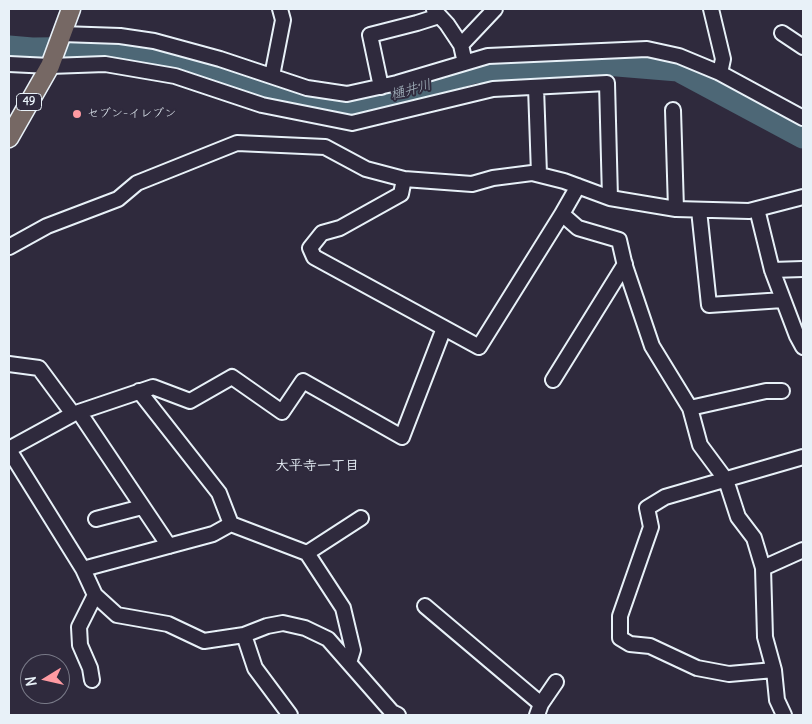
<!DOCTYPE html>
<meta charset="utf-8">
<style>
body{margin:0}
#map{position:relative;width:812px;height:724px;overflow:hidden;background:#2f2a3d;font-family:Delius,sans-serif}
canvas{display:block}
.frame{position:absolute;inset:0;border:10px solid #e8f1f8;pointer-events:none}
.north{position:absolute;left:20px;top:654px;width:50px;height:50px;box-sizing:border-box;background:#2f2a3d;border:1px solid #797a88;border-radius:50%;rotate:261deg;font-size:14px;font-weight:700;line-height:20px;text-align:center;color:#e8f1f8}
.north::after{content:'';display:block;margin:auto;width:18px;height:22px;background:#ff9aa2;clip-path:polygon(50% 0,100% 100%,50% 72%,0 100%)}
</style>
<div id="map">
<canvas width="812" height="724"></canvas>
<div class="frame"></div>
<div class="north">N</div>
</div>
<script>
const ctx = document.querySelector('canvas').getContext('2d');
ctx.lineJoin = 'round';
function toPath(rows) {
  const path = new Path2D();
  for (const r of rows) {
    path.moveTo(r[0], r[1]);
    for (let i = 2; i < r.length; i += 2) path.lineTo(r[i], r[i + 1]);
  }
  return path;
}
function stroke(path, color, width, dash) {
  ctx.strokeStyle = color;
  ctx.lineWidth = width;
  ctx.lineCap = dash ? 'butt' : 'round';
  ctx.setLineDash(dash || []);
  ctx.stroke(path);
}
function write(font, color, halo, rows, align = 'center') {
  ctx.font = font + ' Delius,"Klee One",sans-serif';
  ctx.lineWidth = 4;
  ctx.setLineDash([]);
  ctx.textBaseline = 'middle';
  ctx.strokeStyle = halo;
  ctx.fillStyle = color;
  for (const [text, x, y, turn = 0] of rows) {
    ctx.save();
    ctx.translate(x, y);
    ctx.rotate((+turn || 0) * Math.PI / 180);
    ctx.textAlign = isNaN(turn) ? turn : align;
    if (halo) ctx.strokeText(text, 0, 0);
    ctx.fillText(text, 0, 0);
    ctx.restore();
  }
}
stroke(toPath([
 [9,48,32,50,115,49,285,97,350,107,474,71,605,63,678,69,803,136]
]), '#4d6776', 25);
const minor = toPath([
 [711,9,723,59,720,73],
 [434,10,447,24,461,45],
 [782,33,803,47],
 [62,34,120,36,154,41,220,59,307,88,347,94,397,83,488,56,647,49,679,56,720,73,803,118],
 [465,63,461,45,495,9],
 [9,64,50,66,105,64,175,76,262,105,352,123,493,89,607,83,610,198],
 [272,76,283,20,280,9],
 [381,87,370,35,417,23,439,16],
 [536,87,539,174],
 [673,110,676,209],
 [404,179,401,194,340,228,322,233,310,248,314,257,479,347,562,214],
 [578,186,562,214,578,228,619,240,625,266,652,346,690,408,700,445,726,480,738,517,754,538,763,568,765,637,774,670,777,700,784,715],
 [757,209,772,270,797,336,803,347],
 [699,210,709,305,783,300],
 [9,247,47,226,118,199,137,183,237,143,325,147,366,169,404,179,472,184,493,178,532,173,564,181,610,198,676,209,749,211,803,197],
 [772,270,803,269],
 [9,364,39,368,73,414],
 [553,380,625,264],
 [139,391,219,493,231,524],
 [690,408,766,391,782,391],
 [79,412,169,546],
 [9,449,73,414,153,387,190,401,232,377,282,412,303,381,402,437,444,328],
 [9,450,83,569,95,595,117,615,168,624,204,641,244,635,267,626,283,623,305,628,328,639,392,712,398,715],
 [96,519,142,507],
 [307,553,361,518],
 [763,568,803,550],
 [83,569,213,534,231,524,307,553,343,608,353,650,349,663],
 [425,606,541,704,537,715],
 [244,635,255,668,290,715],
 [774,670,729,674,697,668,650,646,630,644,620,638,620,616,651,527,647,508,665,497,803,457],
 [92,680,90,668,80,645,79,627,95,595],
 [541,704,556,682]
]);
const major = toPath([
 [9,138,50,66,71,9]
]);
stroke(minor, '#e8f1f8', 18);
stroke(major, '#e8f1f8', 21);
stroke(minor, '#2f2a3d', 14);
stroke(major, '#766864', 18);
for (const [x, y, r, color] of [
 [77,114,5,"#ff9aa2"]
]) {
  const dot = new Path2D();
  dot.arc(x, y, r, 0, 2 * Math.PI);
  ctx.fillStyle = color;
  ctx.fill(dot);
  stroke(dot, '#2f2a3d', 2);
}
for (const [x, y, w] of [
 [29,102,25]
]) {
  const box = new Path2D();
  box.roundRect(x - w / 2, y - 8.5, w, 17, 4);
  ctx.fillStyle = '#2f2a3d';
  ctx.fill(box);
  stroke(box, '#e8f1f8', 1);
}
write('bold 11px', '#e8f1f8', null, [
 ["49",29,102]
]);
write('12px', '#e8f1f8', '#2f2a3d', [
 ["セブン-イレブン",87,114]
], 'left');
write('italic 14px', '#aabac4', '#2f2a3d', [
 ["樋井川",411,90,-16]
]);
write('bold 14px', '#e8f1f8', '#2f2a3d', [
 ["大平寺一丁目",317,466]
]);
</script>
